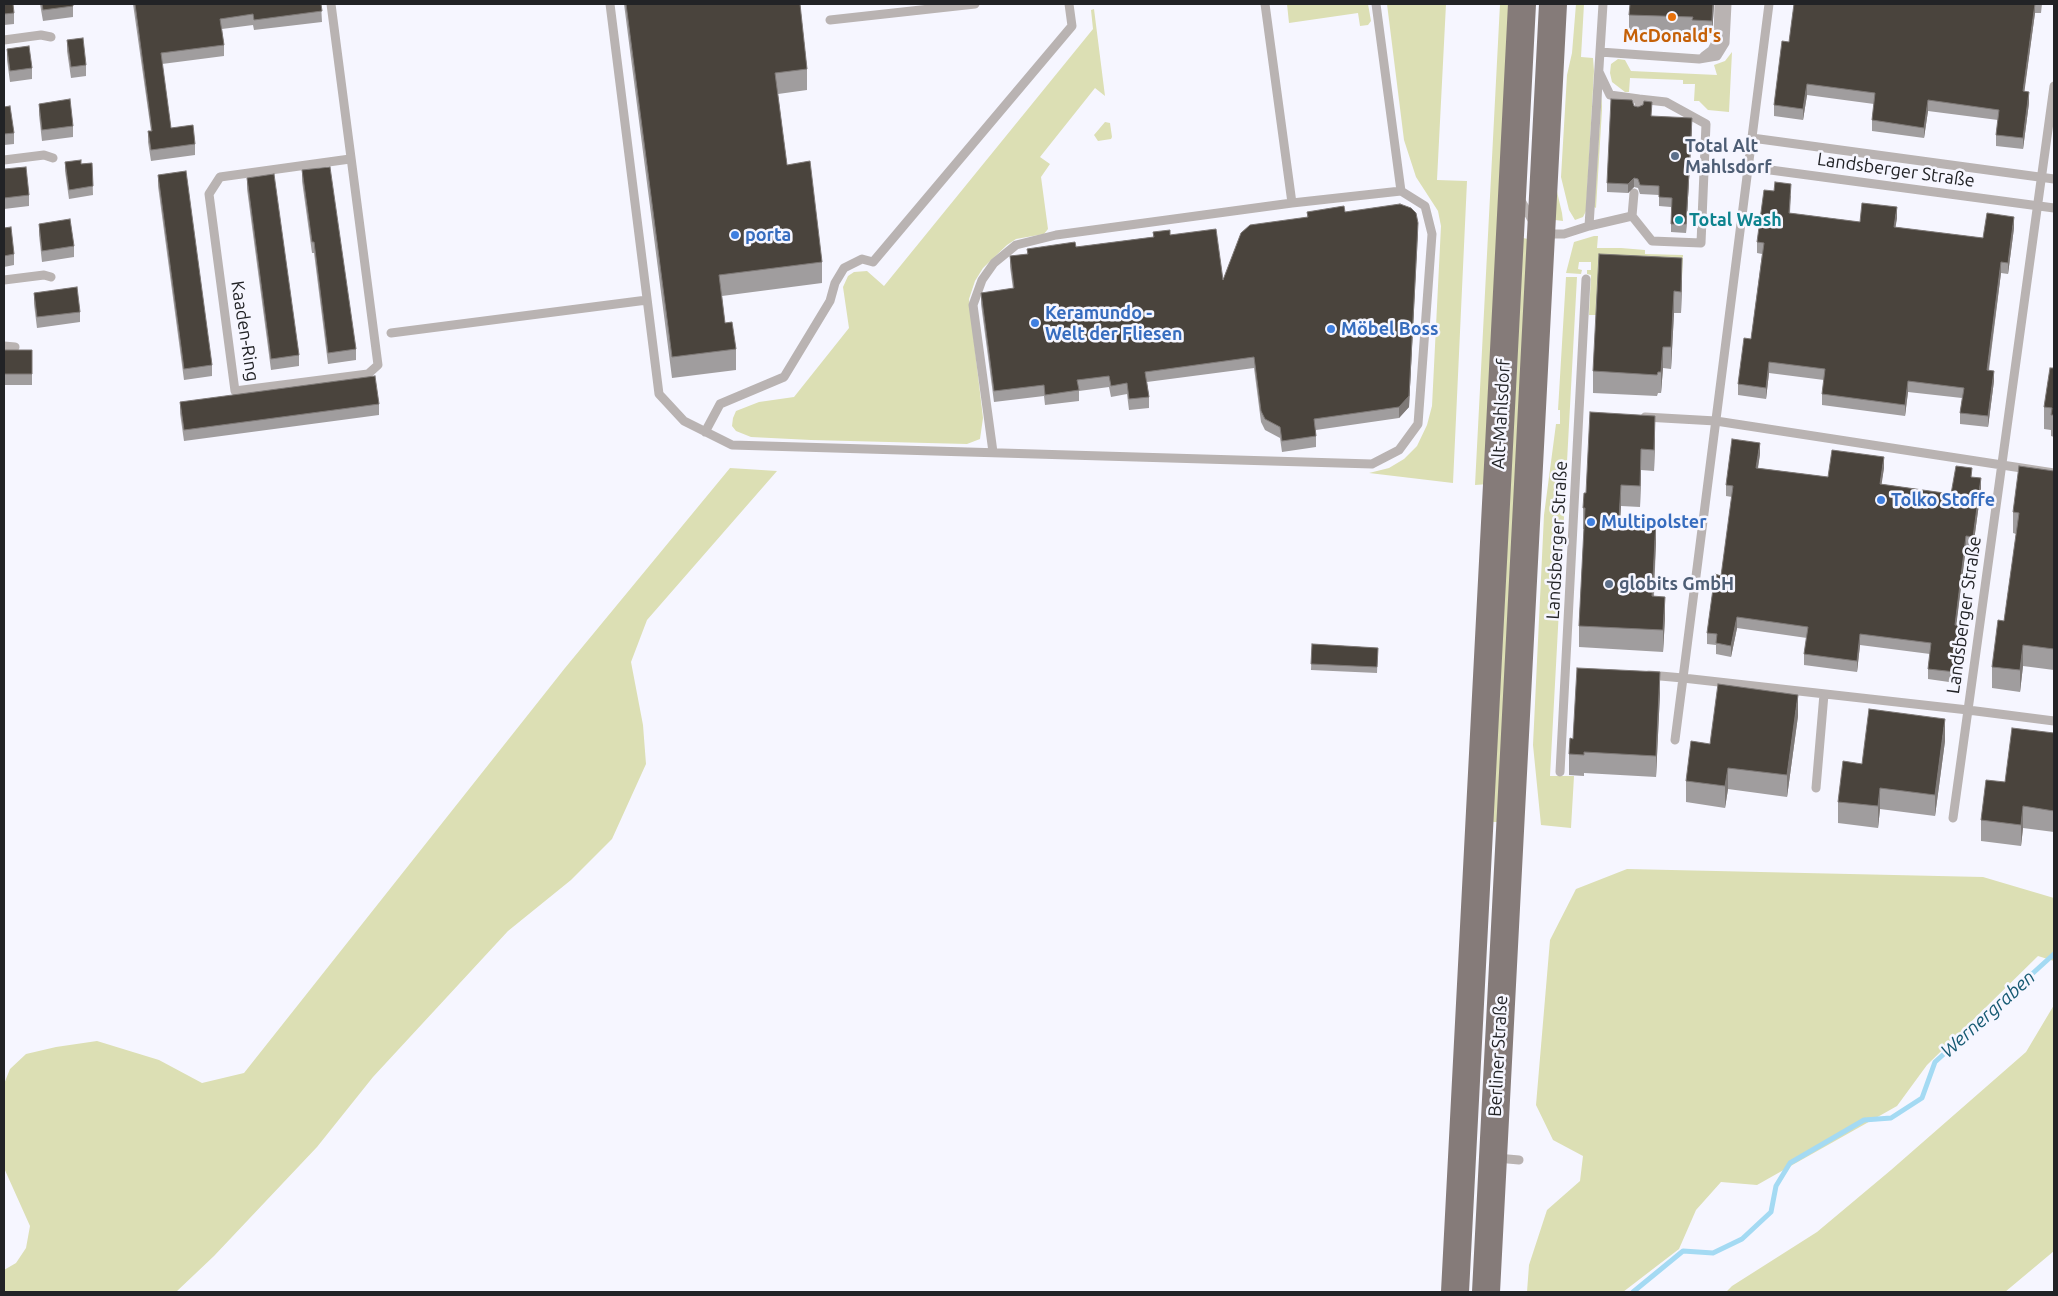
<!DOCTYPE html>
<meta charset="utf-8">
<style>
body{margin:0}
#map{position:relative;width:2058px;height:1296px;overflow:hidden;background:#f6f6ff;font-family:Ubuntu,sans-serif}
canvas{display:block}
.frame{position:absolute;inset:0;border:5px solid #222326;pointer-events:none}
</style>
<div id="map">
<canvas width="2058" height="1296"></canvas>
<div class="frame"></div>
</div>
<script>
const ctx = document.querySelector('canvas').getContext('2d');
ctx.lineJoin = 'round';
function paint(path, color) {
  ctx.fillStyle = color;
  ctx.fill(path, 'evenodd');
}
function toPath(rows) {
  const path = new Path2D();
  for (const r of rows) {
    path.moveTo(r[0], r[1]);
    for (let i = 2; i < r.length; i += 2) path.lineTo(r[i], r[i + 1]);
  }
  return path;
}
function stroke(path, color, width, dash) {
  ctx.strokeStyle = color;
  ctx.lineWidth = width;
  ctx.lineCap = dash ? 'butt' : 'round';
  ctx.setLineDash(dash || []);
  ctx.stroke(path);
}
function write(font, color, halo, rows, align = 'center') {
  ctx.font = font + ' Ubuntu,sans-serif';
  ctx.lineWidth = 5;
  ctx.setLineDash([]);
  ctx.textBaseline = 'middle';
  ctx.strokeStyle = halo;
  ctx.fillStyle = color;
  for (const [text, x, y, turn = 0] of rows) {
    ctx.save();
    ctx.translate(x, y);
    ctx.rotate((+turn || 0) * Math.PI / 180);
    ctx.textAlign = isNaN(turn) ? turn : align;
    if (halo) ctx.strokeText(text, 0, 0);
    ctx.fillText(text, 0, 0);
    ctx.restore();
  }
}
paint(toPath([
 [1287,4,1368,4,1371,21,1368,25,1360,26,1358,13,1289,23],
 [1387,4,1446,4,1437,180,1467,181,1453,483,1369,473,1389,468,1404,459,1417,446,1427,425,1432,406,1441,226,1438,211,1416,177,1404,140],
 [1500,4,1512,4,1489,484,1475,485],
 [1576,4,1584,4,1581,57,1593,58,1594,71,1586,211,1583,217,1575,220,1569,210,1561,177,1567,75,1572,53],
 [1094,9,1105,96,1095,88,1040,157,1050,164,1041,177,1048,229,1044,234,1016,239,1007,245,983,268,975,281,969,299,983,418,980,439,967,444,811,440,751,437,736,431,732,426,733,418,736,411,759,402,794,397,849,328,843,287,848,276,854,272,867,271,884,286,1093,29,1091,10],
 [1732,52,1729,112,1708,110,1699,101,1694,101,1695,84,1683,84,1683,80,1630,78,1629,92,1625,92,1612,82,1610,73,1611,64,1618,59,1625,60,1631,71,1717,75,1714,65,1725,61],
 [1602,92,1602,110,1596,208,1594,207],
 [1105,122,1110,123,1112,137,1111,139,1098,141,1094,135],
 [1555,183,1562,213,1563,221,1555,220],
 [1594,236,1598,236,1597,248,1621,248,1645,250,1645,254,1683,255,1682,279,1599,275,1597,315,1589,315,1591,275,1587,274,1587,270,1591,270,1591,262,1579,262,1578,269,1582,270,1581,274,1566,273,1574,242],
 [1523,238,1528,239,1502,822,1489,822],
 [1566,277,1577,277,1550,776,1574,776,1571,828,1541,825,1533,745,1544,515,1556,424,1560,424,1560,410,1558,410],
 [730,468,777,471,647,620,631,662,643,725,646,764,612,839,571,880,508,931,373,1077,317,1147,214,1256,176,1292,4,1292,4,1270,16,1263,26,1248,30,1226,4,1168,4,1084,10,1069,26,1054,56,1047,97,1041,159,1060,202,1083,244,1073,565,668],
 [1627,869,1983,877,2054,898,2054,961,2038,956,1927,1065,1897,1106,1757,1185,1721,1182,1696,1210,1679,1249,1623,1292,1527,1292,1529,1265,1547,1210,1580,1181,1583,1156,1553,1140,1536,1105,1550,940,1576,889],
 [2054,1005,2054,1251,2005,1292,1726,1292,1732,1286,1817,1232,1891,1170,2026,1052]
]), '#dcdfb4');
stroke(toPath([
 [1633,1292,1683,1251,1713,1253,1742,1239,1771,1212,1776,1186,1790,1163,1864,1120,1891,1118,1922,1098,1935,1062,2054,954]
]), '#a4daf3', 5);
stroke(toPath([
 [331,4,378,365,368,374,235,391,209,194,220,177,350,159],
 [610,4,659,394,684,421,732,445,1372,464,1399,450,1418,424,1432,234,1425,206,1401,191,1376,4],
 [1265,4,1292,203],
 [1769,4,1683,678,1968,710,2054,86],
 [830,20,975,4],
 [4,40,41,35,51,37],
 [1600,52,1699,59,1717,56,1725,43,1727,4],
 [1704,56,1712,50,1718,38,1719,4],
 [1599,72,1610,95,1639,99,1639,104],
 [1752,138,2054,179],
 [4,160,44,155,53,158],
 [1748,167,2054,208],
 [1520,199,1535,225],
 [1632,216,1652,241,1701,243,1706,124,1666,102,1639,99],
 [1589,226,1632,216,1634,193],
 [1543,234,1564,234,1589,226,1603,4],
 [4,280,44,275,51,277],
 [391,333,647,300],
 [4,346,15,347],
 [1645,417,1716,421,2054,473],
 [705,432,720,404,784,377,830,301,835,283,844,268,862,259,873,262,1072,26,1069,4],
 [993,452,973,305,982,280,994,263,1016,245,1056,235,1292,203,1401,191],
 [1649,675,1683,678,1675,740],
 [1560,772,1586,279],
 [1816,788,1824,694],
 [1953,818,1968,710,2054,721],
 [1497,1158,1519,1160]
]), '#b9b3b2', 9);
stroke(toPath([
 [1455,1292,1522,4],
 [1486,1292,1553,4]
]), '#857b79', 28);
paint(toPath([
 [4,4,14,13,14,24,4,25],
 [40,4,73,4,73,17,43,21],
 [133,4,321,4,322,22,254,30,253,25,222,29,224,45,224,56,162,64,171,128,195,144,195,155,151,161,148,142,148,131,151,131],
 [624,4,800,4,807,69,807,90,778,94,787,165,822,262,822,283,722,296,725,323,736,349,736,370,672,378],
 [1714,4,1712,36,1692,35,1692,32,1629,30,1629,15],
 [1794,4,2042,4,2041,13,2035,13,2024,91,2029,103,2023,149,1996,146,1996,135,1998,120,1928,111,1924,138,1872,131,1872,120,1874,104,1807,95,1803,120,1774,116,1774,105,1789,42],
 [67,40,86,65,86,76,71,78,67,51],
 [7,49,32,68,32,79,10,82,7,60],
 [39,104,73,126,73,137,42,141,39,115],
 [1634,106,1652,116,1692,127,1686,233,1671,232,1671,207,1659,206,1659,195,1640,194,1638,188,1634,187,1628,193,1607,192,1607,183],
 [4,107,14,133,14,144,4,145],
 [65,162,81,164,92,163,93,195,69,199,65,171],
 [4,169,29,195,29,206,4,209],
 [302,170,356,349,356,360,328,364,314,253,312,253,302,181],
 [158,175,212,365,212,376,184,380,158,186],
 [247,178,299,355,299,366,271,370,247,189],
 [1791,195,1790,213,1860,222,1897,218,1895,227,1983,238,2014,228,2008,274,2001,273,1989,370,1994,381,1988,427,1960,424,1960,413,1962,398,1908,392,1905,416,1822,405,1822,394,1824,380,1769,373,1766,399,1738,395,1738,384,1751,339,1762,254,1757,253,1757,242],
 [1307,212,1345,212,1418,234,1409,407,1399,418,1316,430,1316,447,1282,452,1280,438,1265,430,1261,422,1254,368,1147,382,1149,397,1149,408,1129,410,1127,394,1111,397,1109,387,1079,391,1079,401,1045,405,1044,396,994,402,981,304,981,293,1013,289,1010,267,1010,256,1027,254,1027,249,1076,247,1153,237,1153,232,1170,235,1223,280,1307,217],
 [39,224,74,246,74,257,42,262,39,235],
 [4,228,14,254,14,265,4,267],
 [1682,279,1681,313,1674,313,1671,369,1663,368,1661,393,1658,393,1657,396,1593,393,1593,371],
 [34,293,80,312,80,322,37,328,34,304],
 [4,350,32,350,32,385,4,385],
 [2054,368,2054,437,2051,436,2051,430,2044,429,2044,407],
 [180,402,379,404,379,415,184,441,180,413],
 [1655,437,1654,471,1641,470,1640,507,1621,506,1620,519,1656,543,1654,596,1665,618,1663,652,1579,647,1579,626,1584,529,1583,529,1583,508,1586,493],
 [1760,454,1758,468,1828,477,1884,468,1881,484,1951,494,1972,477,1981,489,1973,548,1966,547,1956,625,1962,637,1956,683,1928,679,1928,669,1930,654,1860,645,1857,672,1804,665,1804,654,1807,638,1737,628,1731,657,1716,654,1716,645,1707,644,1707,633,1721,576,1732,497,1726,496,1726,485],
 [2054,471,2054,670,2023,666,2020,692,1992,688,1992,667,2004,621,2016,534,2013,533,2013,512],
 [1312,644,1378,648,1377,673,1311,670],
 [1660,693,1656,777,1584,773,1584,776,1569,775,1569,754,1573,739],
 [1798,716,1787,797,1728,789,1725,808,1686,802,1686,781,1710,744],
 [2054,733,2054,832,2023,828,2021,846,1981,841,1981,820,2005,782],
 [1945,741,1935,816,1880,809,1878,828,1838,823,1838,802,1862,764]
]), '#a09d9e');
paint(toPath([
 [1713,4,1714,4,1712,36,1712,21],
 [2035,4,2035,13,2023,102,2023,91],
 [1807,84,1807,95,1803,120,1803,109],
 [2029,92,2029,103,2023,149,2023,138],
 [1928,100,1928,111,1924,138,1924,128],
 [1692,118,1692,127,1686,233,1686,224],
 [1634,178,1634,187,1628,193,1628,184],
 [1897,207,1897,218,1894,237,1894,227],
 [2014,217,2014,228,2008,274,2008,263],
 [1418,223,1409,407,1399,418,1399,407],
 [1682,258,1682,279,1681,313,1681,292],
 [2001,262,2001,273,1987,381,1987,370],
 [1674,291,1674,313,1671,369,1671,347],
 [1663,347,1663,368,1661,393,1661,372],
 [1769,362,1769,373,1766,399,1766,388],
 [1994,371,1994,381,1988,427,1988,416],
 [1908,381,1908,392,1905,416,1905,405],
 [1655,416,1655,437,1654,471,1654,450],
 [1760,443,1760,454,1756,479,1756,468],
 [1641,449,1641,470,1640,507,1640,486],
 [1884,457,1884,468,1880,495,1880,484],
 [1981,478,1981,489,1973,548,1973,537],
 [1621,485,1621,506,1619,541,1619,519],
 [1656,521,1656,543,1652,617,1652,596],
 [1966,536,1966,547,1955,636,1955,625],
 [1665,597,1665,618,1663,652,1663,630],
 [1737,617,1737,628,1731,657,1731,646],
 [1962,626,1962,637,1956,683,1956,672],
 [1860,634,1860,645,1857,672,1857,661],
 [2023,645,2023,666,2020,692,2020,670],
 [1660,672,1660,693,1656,777,1656,756],
 [1798,695,1798,716,1787,797,1787,775],
 [1945,719,1945,741,1935,816,1935,795],
 [1728,768,1728,789,1725,808,1725,786],
 [1880,788,1880,809,1878,828,1878,806],
 [2023,806,2023,828,2021,846,2021,825]
]), '#7e7977');
const building = toPath([
 [4,4,13,4,14,13,4,14,4,4],
 [42,4,73,4,73,6,43,10,42,4],
 [135,4,321,4,322,11,254,20,253,14,220,19,224,45,161,53,171,128,193,125,195,144,151,150,148,131,152,131,135,4],
 [626,4,800,4,807,69,775,73,787,165,810,161,822,262,719,275,725,323,732,322,736,349,672,357,626,4],
 [1630,4,1713,4,1712,21,1692,20,1693,17,1629,15,1630,4],
 [1794,4,2035,4,2023,91,2029,92,2023,138,1996,135,1999,110,1928,100,1924,128,1872,120,1875,93,1807,84,1803,109,1774,105,1782,41,1789,42,1794,4],
 [83,38,86,65,71,67,67,40,83,38],
 [29,46,32,68,10,71,7,49,29,46],
 [70,99,73,126,42,130,39,104,70,99],
 [1611,99,1632,100,1634,106,1638,107,1643,105,1644,101,1652,102,1651,116,1692,118,1686,224,1671,224,1672,198,1659,197,1659,186,1640,185,1638,179,1634,178,1628,184,1607,183,1611,99],
 [10,106,14,133,4,134,4,107,10,106],
 [81,160,81,164,92,163,93,186,69,190,65,162,81,160],
 [26,167,29,195,4,198,4,169,26,167],
 [330,167,356,349,328,353,314,242,312,242,302,170,330,167],
 [186,171,212,365,184,369,158,175,186,171],
 [274,174,299,355,271,359,247,178,274,174],
 [1775,182,1791,184,1789,213,1860,222,1862,203,1897,207,1894,227,1983,238,1987,213,2014,217,2008,263,2001,262,1987,370,1994,371,1988,416,1960,413,1964,388,1908,381,1905,405,1822,394,1825,369,1769,362,1766,388,1738,384,1744,338,1751,339,1764,243,1757,242,1764,190,1774,191,1775,182],
 [1400,204,1411,208,1416,213,1418,223,1409,396,1399,407,1314,419,1316,436,1282,441,1280,427,1265,419,1261,411,1254,357,1145,372,1149,397,1129,399,1127,383,1111,386,1109,376,1077,380,1079,390,1045,395,1044,385,994,391,981,293,1014,288,1010,256,1028,254,1027,249,1075,242,1076,247,1154,237,1153,232,1170,230,1170,235,1216,229,1223,280,1241,233,1250,225,1308,217,1307,212,1344,206,1345,212,1400,204],
 [70,219,74,246,42,251,39,224,70,219],
 [11,227,14,254,4,256,4,228,11,227],
 [1599,254,1682,258,1681,292,1674,291,1671,347,1663,347,1661,372,1658,372,1657,375,1593,371,1599,254],
 [77,287,80,312,37,317,34,293,77,287],
 [4,350,32,350,32,374,4,374,4,350],
 [2050,368,2054,368,2054,415,2051,415,2052,408,2044,407,2050,368],
 [375,376,379,404,184,430,180,402,375,376],
 [1590,412,1655,416,1654,450,1641,449,1640,486,1621,485,1619,519,1656,521,1652,596,1665,597,1663,630,1579,626,1585,508,1583,508,1584,493,1586,493,1590,412],
 [1732,439,1760,443,1756,468,1828,477,1832,450,1884,457,1880,484,1951,494,1956,466,1972,468,1971,477,1981,478,1973,537,1966,536,1955,625,1962,626,1956,672,1928,669,1931,643,1860,634,1857,661,1804,654,1808,627,1737,617,1731,646,1716,643,1717,634,1707,633,1715,574,1721,576,1733,486,1726,485,1732,439],
 [2019,466,2054,471,2054,649,2023,645,2020,670,1992,667,1998,620,2004,621,2019,513,2013,512,2019,466],
 [1312,644,1378,648,1377,667,1311,664,1312,644],
 [1577,668,1660,672,1656,756,1584,752,1584,755,1569,754,1570,738,1573,739,1577,668],
 [1718,684,1798,695,1787,775,1728,768,1725,786,1686,781,1691,741,1710,744,1718,684],
 [1869,709,1945,719,1935,795,1880,788,1878,806,1838,802,1843,761,1862,764,1869,709],
 [2012,728,2054,733,2054,811,2023,806,2021,825,1981,820,1986,780,2005,782,2012,728]
]);
paint(building, '#4a443d');
stroke(building, '#7e7977', 1);
for (const [x, y, r, color] of [
 [1672,17,5,"#e8710a"],
 [1675,156,5,"#5c6f8a"],
 [1679,220,5,"#0f9aa8"],
 [735,235,5,"#3f7fe0"],
 [1035,323,5,"#3f7fe0"],
 [1331,329,5,"#3f7fe0"],
 [1881,500,5,"#3f7fe0"],
 [1591,522,5,"#3f7fe0"],
 [1609,584,5,"#5c6f8a"]
]) {
  const dot = new Path2D();
  dot.arc(x, y, r, 0, 2 * Math.PI);
  ctx.fillStyle = color;
  ctx.fill(dot);
  stroke(dot, '#f6f6ff', 2);
}
write('bold 18px', '#c56008', '#f6f6ff', [
 ["McDonald's",1672,36]
]);
write('bold 18px', '#4e5e75', '#f6f6ff', [
 ["Total Alt",1685,146],
 ["Mahlsdorf",1685,167],
 ["globits GmbH",1619,584]
], 'left');
write('18px', '#222326', '#f6f6ff', [
 ["Landsberger Straße",1896,170,8],
 ["Kaaden-Ring",245,331,81],
 ["Alt-Mahlsdorf",1501,414,-87],
 ["Landsberger Straße",1557,540,-87],
 ["Landsberger Straße",1964,615,-82],
 ["Berliner Straße",1498,1056,-87]
]);
write('bold 18px', '#0d838f', '#f6f6ff', [
 ["Total Wash",1689,220]
], 'left');
write('bold 18px', '#366cbe', '#f6f6ff', [
 ["porta",745,235],
 ["Keramundo -",1045,313],
 ["Welt der Fliesen",1045,334],
 ["Möbel Boss",1341,329],
 ["Tolko Stoffe",1891,500],
 ["Multipolster",1601,522]
], 'left');
write('italic 19px', '#165a73', '#f6f6ff', [
 ["Wernergraben",1988,1014,-42]
]);
</script>
